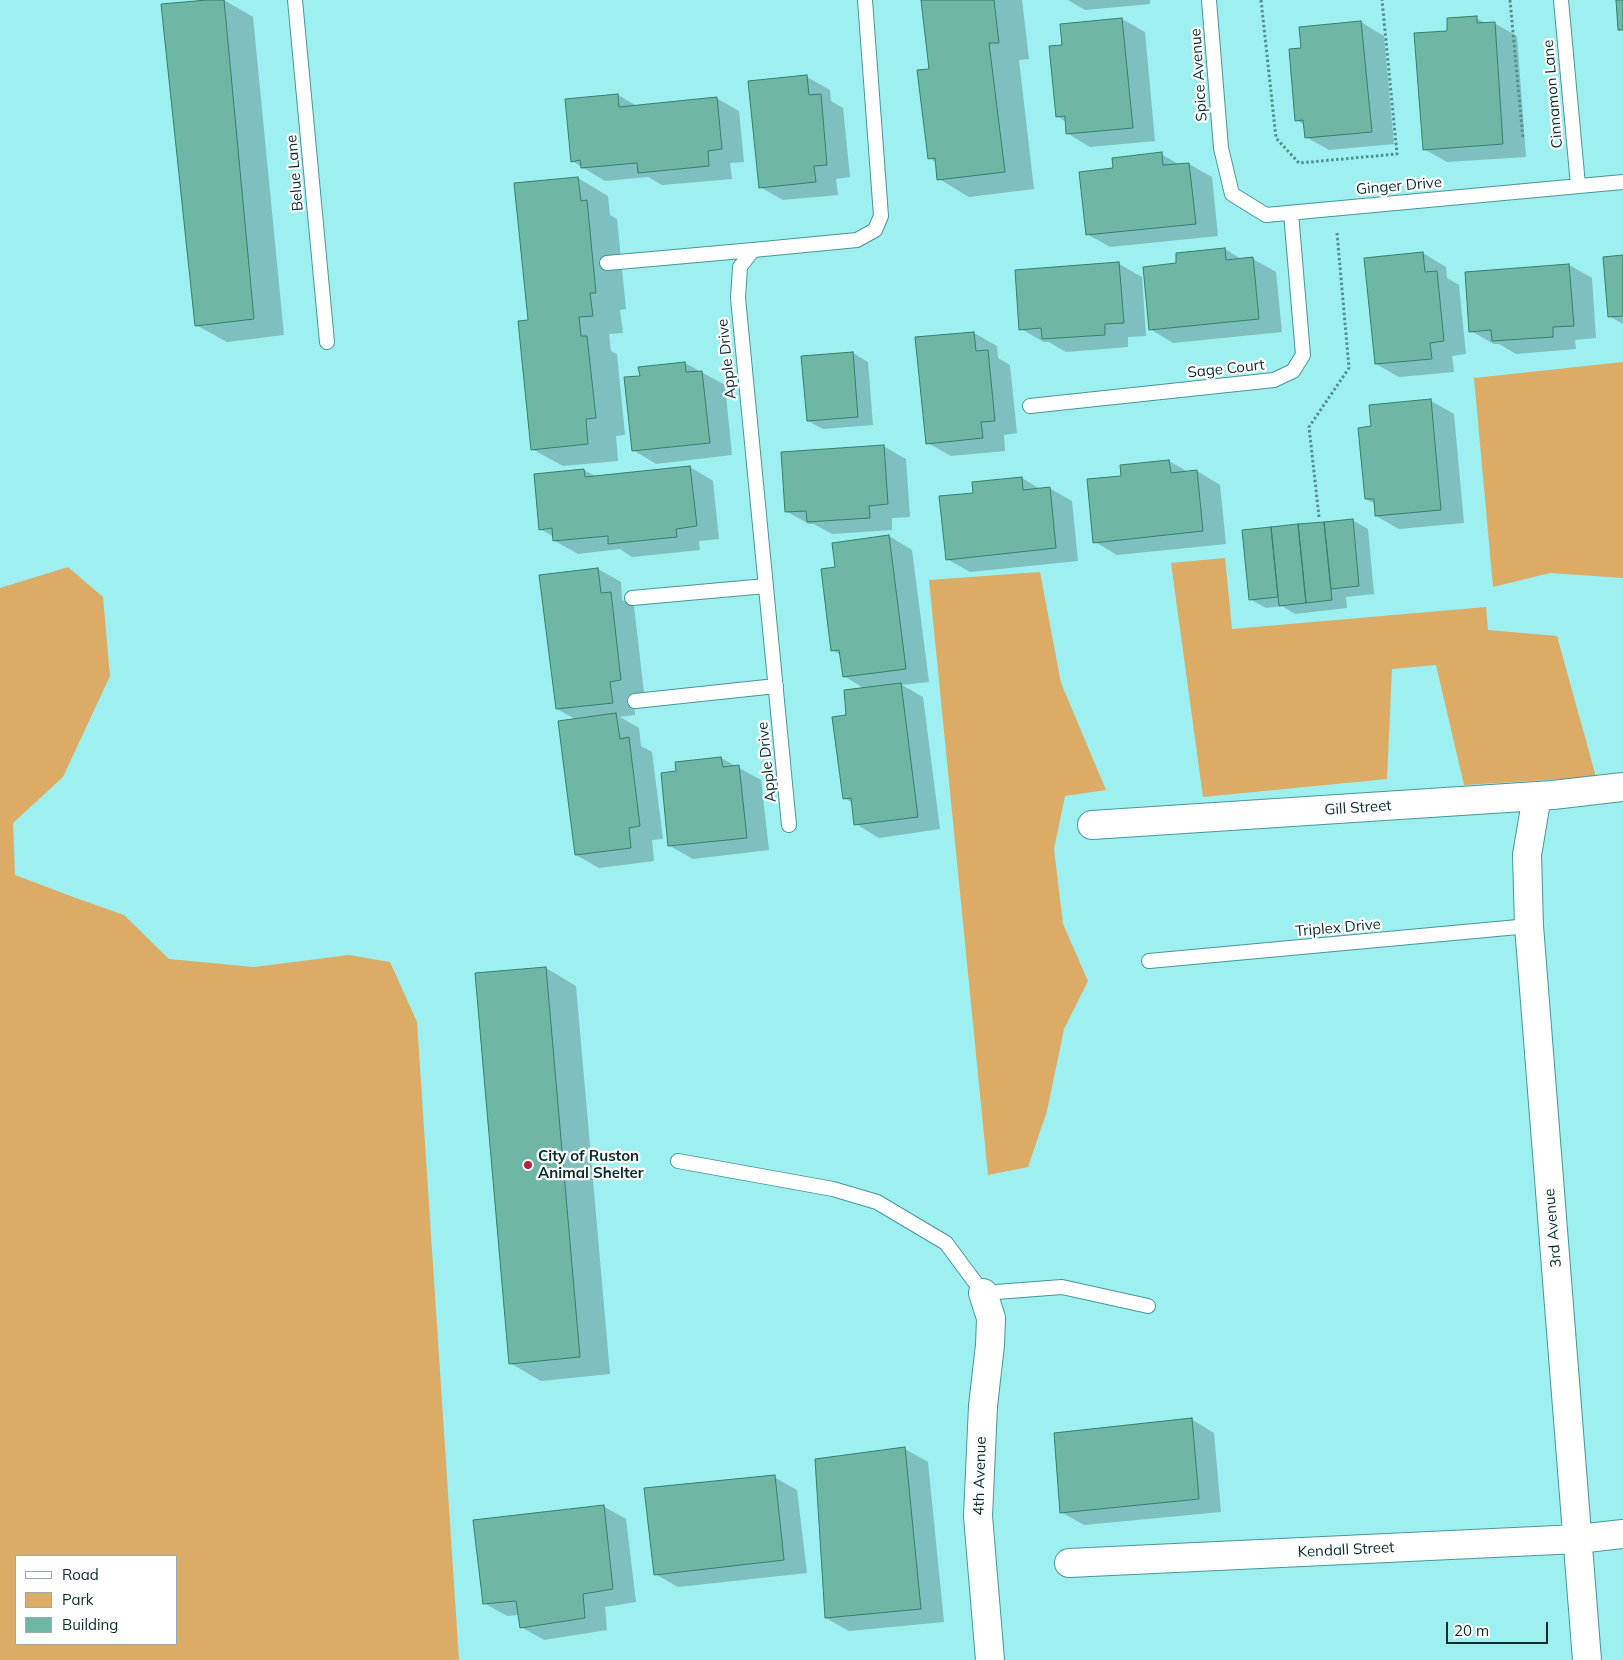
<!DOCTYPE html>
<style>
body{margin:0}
#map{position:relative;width:1623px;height:1660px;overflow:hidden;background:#9eefef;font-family:Mulish,sans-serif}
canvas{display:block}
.legend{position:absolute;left:15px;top:1555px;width:162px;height:90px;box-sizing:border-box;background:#fff;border:1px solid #9cabab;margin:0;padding:6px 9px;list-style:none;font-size:15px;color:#082c2c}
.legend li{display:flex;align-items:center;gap:10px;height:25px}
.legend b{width:25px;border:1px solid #9cabab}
.scale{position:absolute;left:1446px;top:1622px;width:102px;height:22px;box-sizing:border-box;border:2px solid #082c2c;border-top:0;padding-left:6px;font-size:15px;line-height:18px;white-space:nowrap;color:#082c2c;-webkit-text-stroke:4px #fff;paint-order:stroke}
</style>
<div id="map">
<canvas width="1623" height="1660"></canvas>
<ul class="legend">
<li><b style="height:6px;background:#fff"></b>Road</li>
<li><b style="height:14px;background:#dcac66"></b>Park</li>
<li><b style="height:14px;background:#6eb7a5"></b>Building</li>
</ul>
<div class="scale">20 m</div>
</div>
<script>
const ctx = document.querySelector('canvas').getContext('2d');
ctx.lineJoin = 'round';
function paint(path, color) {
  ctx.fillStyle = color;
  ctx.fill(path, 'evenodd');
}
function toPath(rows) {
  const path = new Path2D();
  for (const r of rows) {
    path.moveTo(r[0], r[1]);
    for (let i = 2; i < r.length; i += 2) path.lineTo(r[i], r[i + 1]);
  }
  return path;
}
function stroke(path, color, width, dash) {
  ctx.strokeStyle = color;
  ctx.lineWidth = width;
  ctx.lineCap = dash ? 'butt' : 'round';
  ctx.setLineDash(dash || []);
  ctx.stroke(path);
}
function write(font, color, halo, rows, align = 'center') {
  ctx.font = font + ' Mulish,sans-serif';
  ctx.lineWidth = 4.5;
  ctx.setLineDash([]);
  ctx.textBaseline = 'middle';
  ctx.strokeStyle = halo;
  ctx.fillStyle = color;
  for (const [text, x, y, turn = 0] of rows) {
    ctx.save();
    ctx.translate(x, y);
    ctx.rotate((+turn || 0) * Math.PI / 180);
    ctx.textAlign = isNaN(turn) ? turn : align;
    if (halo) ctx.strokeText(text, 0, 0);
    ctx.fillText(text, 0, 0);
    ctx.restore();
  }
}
paint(toPath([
 [1623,362,1623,578,1550,573,1493,587,1474,378],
 [1225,558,1232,629,1486,607,1488,630,1557,636,1596,777,1464,785,1436,665,1392,669,1387,779,1203,797,1171,563],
 [68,567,103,597,110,676,63,777,13,823,15,875,76,898,124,915,169,959,254,967,349,955,390,962,417,1022,459,1660,0,1660,0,588],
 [16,1556,176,1556,176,1644,16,1644],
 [1040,572,1061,683,1106,790,1065,796,1054,849,1063,924,1088,981,1064,1029,1047,1111,1028,1167,988,1175,929,580]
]), '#dcac66');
paint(toPath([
 [224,0,253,17,284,335,227,342,196,325],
 [922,0,1022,0,1029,59,1019,60,1034,189,969,197,939,179,937,163,929,158,930,70],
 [1068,0,1150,0,1150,4,1085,10],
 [1476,18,1487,24,1494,23,1517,36,1526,157,1447,162,1424,149,1448,32],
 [1122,19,1145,32,1155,141,1090,147,1067,133,1066,122,1057,116,1064,46],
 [1361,22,1384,36,1394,144,1329,150,1306,137,1305,125,1296,120,1302,49],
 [807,77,830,90,831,101,843,108,850,177,836,179,838,195,783,200,760,187],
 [618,95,637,106,716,98,739,111,744,162,730,163,732,179,662,185,648,177,605,181,572,161],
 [1161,154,1180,165,1189,164,1212,177,1218,236,1110,247,1087,234,1115,169],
 [578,178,608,196,610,215,617,219,626,309,620,310,623,333,609,334,611,351,617,354,625,435,616,436,618,461,563,466,532,449,529,321],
 [1225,249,1243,260,1253,259,1276,272,1282,332,1173,343,1150,329,1178,265],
 [1423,253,1446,267,1447,278,1459,285,1466,354,1452,356,1454,372,1399,377,1376,364],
 [1623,257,1623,324,1609,316],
 [1119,264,1142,277,1146,336,1128,337,1128,347,1066,352,1049,342,1044,342,1021,329],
 [1569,265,1592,278,1596,338,1575,340,1576,349,1516,354,1499,344,1494,344,1471,331],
 [974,333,997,346,998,358,1010,365,1017,433,1004,435,1005,451,951,456,928,443],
 [853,353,868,362,873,425,823,429,808,421],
 [685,363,725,385,732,455,656,464,633,450,641,377],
 [1431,401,1454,414,1464,523,1399,529,1376,516,1375,504,1366,499,1373,428],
 [883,446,906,459,910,517,892,518,892,530,832,534,814,524,809,524,786,511],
 [1169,461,1188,472,1197,471,1220,485,1226,544,1117,555,1095,542,1122,477],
 [690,467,713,481,719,539,699,541,700,550,632,557,620,549,578,554,555,541,554,537,540,529,584,470,597,477],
 [1022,478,1040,489,1049,488,1072,501,1078,561,970,572,947,559,975,494],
 [1352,520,1368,529,1374,594,1346,597,1347,608,1295,614,1282,606,1266,608,1250,599,1243,531],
 [889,536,912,550,929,682,902,685,923,697,940,829,879,838,856,824,853,803,844,798,848,716,865,689,844,676,841,655,832,650,837,568],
 [598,569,621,582,622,600,634,606,644,693,633,694,635,715,620,717,639,728,641,746,652,752,663,839,652,840,654,861,599,868,576,855,577,720,557,709],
 [721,758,761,780,769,850,693,859,670,846,677,772],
 [546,968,576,986,610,1374,541,1381,510,1363],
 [1191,1419,1214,1433,1221,1512,1084,1525,1061,1512],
 [905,1449,928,1462,944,1622,849,1631,826,1618],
 [774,1477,797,1490,807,1573,678,1587,655,1574],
 [603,1506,626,1519,636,1602,605,1607,607,1630,544,1640,521,1627,519,1615,507,1616,484,1603]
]), '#0003');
const building = toPath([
 [207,0,224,0,254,319,195,326,161,4,207,0],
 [921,0,994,0,999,43,989,43,1005,172,937,180,935,158,928,159,917,70,929,69,921,0],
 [1616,0,1623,0,1623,30,1618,30,1616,0],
 [1477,16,1477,23,1495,22,1503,144,1423,150,1414,33,1447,31,1447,18,1477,16],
 [1122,18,1133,128,1066,134,1065,116,1056,117,1049,46,1062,45,1060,24,1122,18],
 [1361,21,1372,132,1305,138,1303,120,1295,121,1289,49,1301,48,1299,27,1361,21],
 [807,75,809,95,821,94,827,165,814,166,816,182,759,188,748,81,807,75],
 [618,94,619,107,717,97,722,149,708,151,709,166,638,173,637,163,581,168,580,160,571,162,565,99,618,94],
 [1162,152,1163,165,1189,163,1196,224,1086,235,1079,172,1113,168,1112,158,1162,152],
 [578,177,581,201,587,200,596,293,590,293,593,316,579,317,581,336,587,336,596,418,586,419,588,444,531,450,518,321,528,320,514,183,578,177],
 [1225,248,1226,260,1253,257,1259,319,1149,330,1143,267,1176,263,1176,253,1225,248],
 [1423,252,1425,272,1437,271,1444,341,1430,343,1432,359,1375,364,1364,258,1423,252],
 [1623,255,1623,316,1608,317,1603,257,1623,255],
 [1119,262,1124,323,1105,324,1105,335,1042,339,1041,328,1019,330,1015,270,1119,262],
 [1569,264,1574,326,1553,327,1553,337,1492,341,1491,330,1469,332,1465,272,1569,264],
 [974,332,976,351,988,350,995,421,981,422,983,438,926,444,915,337,974,332],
 [853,352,858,417,807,421,801,356,853,352],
 [685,362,686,372,702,371,710,443,632,451,624,377,640,376,638,367,685,362],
 [1431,399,1441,510,1375,516,1374,499,1365,499,1358,428,1371,426,1369,405,1431,399],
 [884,445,888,504,869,506,870,518,807,522,806,511,785,512,781,452,884,445],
 [1169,460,1171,473,1197,470,1203,531,1093,543,1087,479,1121,476,1120,465,1169,460],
 [690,466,697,526,676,529,677,537,608,544,608,536,553,541,552,528,539,530,534,474,584,469,585,477,690,466],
 [1022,477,1023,490,1050,487,1056,548,946,560,939,496,973,493,972,482,1022,477],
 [1353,519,1359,586,1331,589,1324,522,1353,519],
 [1324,522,1332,600,1306,603,1298,524,1324,522],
 [1298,524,1306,603,1279,606,1271,527,1298,524],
 [1271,527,1278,597,1249,600,1242,530,1271,527],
 [889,535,906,669,843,677,839,650,831,651,821,569,835,567,832,543,889,535],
 [598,568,601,593,611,592,621,680,610,682,613,703,556,709,539,575,598,568],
 [901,683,918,817,854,825,851,798,843,799,832,717,846,715,844,690,901,683],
 [616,713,620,739,629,737,640,826,629,828,631,848,575,855,558,721,616,713],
 [721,757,723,767,739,765,747,838,668,846,661,773,676,771,675,762,721,757],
 [546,967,580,1357,509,1364,475,973,546,967],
 [1192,1418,1199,1499,1060,1513,1054,1433,1192,1418],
 [905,1447,921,1609,825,1618,815,1459,905,1447],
 [775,1475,784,1560,654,1575,644,1488,775,1475],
 [604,1505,613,1589,583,1594,585,1618,520,1628,516,1601,483,1604,473,1520,604,1505]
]);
paint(building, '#6eb7a5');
stroke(building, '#357f6e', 1);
const service = toPath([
 [295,0,327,342],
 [1209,0,1221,148,1232,194,1266,215,1623,182],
 [1561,0,1578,185],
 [607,263,753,250],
 [1030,406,1274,380,1293,371,1303,355,1291,213],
 [632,598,766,586],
 [635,701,776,686],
 [789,825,738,298,740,267,753,250,857,240,875,230,881,216,865,0],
 [1149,961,1529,926],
 [678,1161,833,1189,877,1202,946,1243,983,1293,1062,1287,1148,1306]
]);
const minor = toPath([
 [1537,796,1527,855,1529,926,1587,1660],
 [1092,825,1553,795,1623,787],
 [983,1293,991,1318,990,1345,983,1406,978,1516,990,1660],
 [1069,1563,1578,1539,1623,1534]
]);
stroke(service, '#479798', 16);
stroke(minor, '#479798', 30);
stroke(toPath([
 [1261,0,1276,138,1299,163,1397,154,1382,0],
 [1510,0,1523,139],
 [1319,517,1309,427,1349,368,1337,233]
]), '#548f8f', 3, [2.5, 2.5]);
stroke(service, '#fff', 14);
stroke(minor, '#fff', 28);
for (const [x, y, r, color] of [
 [528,1165,5,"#b62441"]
]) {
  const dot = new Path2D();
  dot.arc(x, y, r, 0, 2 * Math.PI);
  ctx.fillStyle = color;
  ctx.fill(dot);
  stroke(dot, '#fff', 2);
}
write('15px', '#082c2c', '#fff', [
 ["Spice Avenue",1199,75,-94],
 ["Cinnamon Lane",1553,94,-95],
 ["Belue Lane",295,173,-95],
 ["Ginger Drive",1399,186,-5],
 ["Apple Drive",727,359,-96],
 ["Sage Court",1226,369,-6],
 ["Apple Drive",767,762,-96],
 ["Gill Street",1358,808,-4],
 ["Triplex Drive",1338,928,-5],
 ["3rd Avenue",1553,1228,-95],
 ["4th Avenue",980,1476,-88],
 ["Kendall Street",1346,1550,-3]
]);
write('bold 15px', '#082c2c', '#fff', [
 ["City of Ruston",538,1156],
 ["Animal Shelter",538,1173]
], 'left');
</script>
